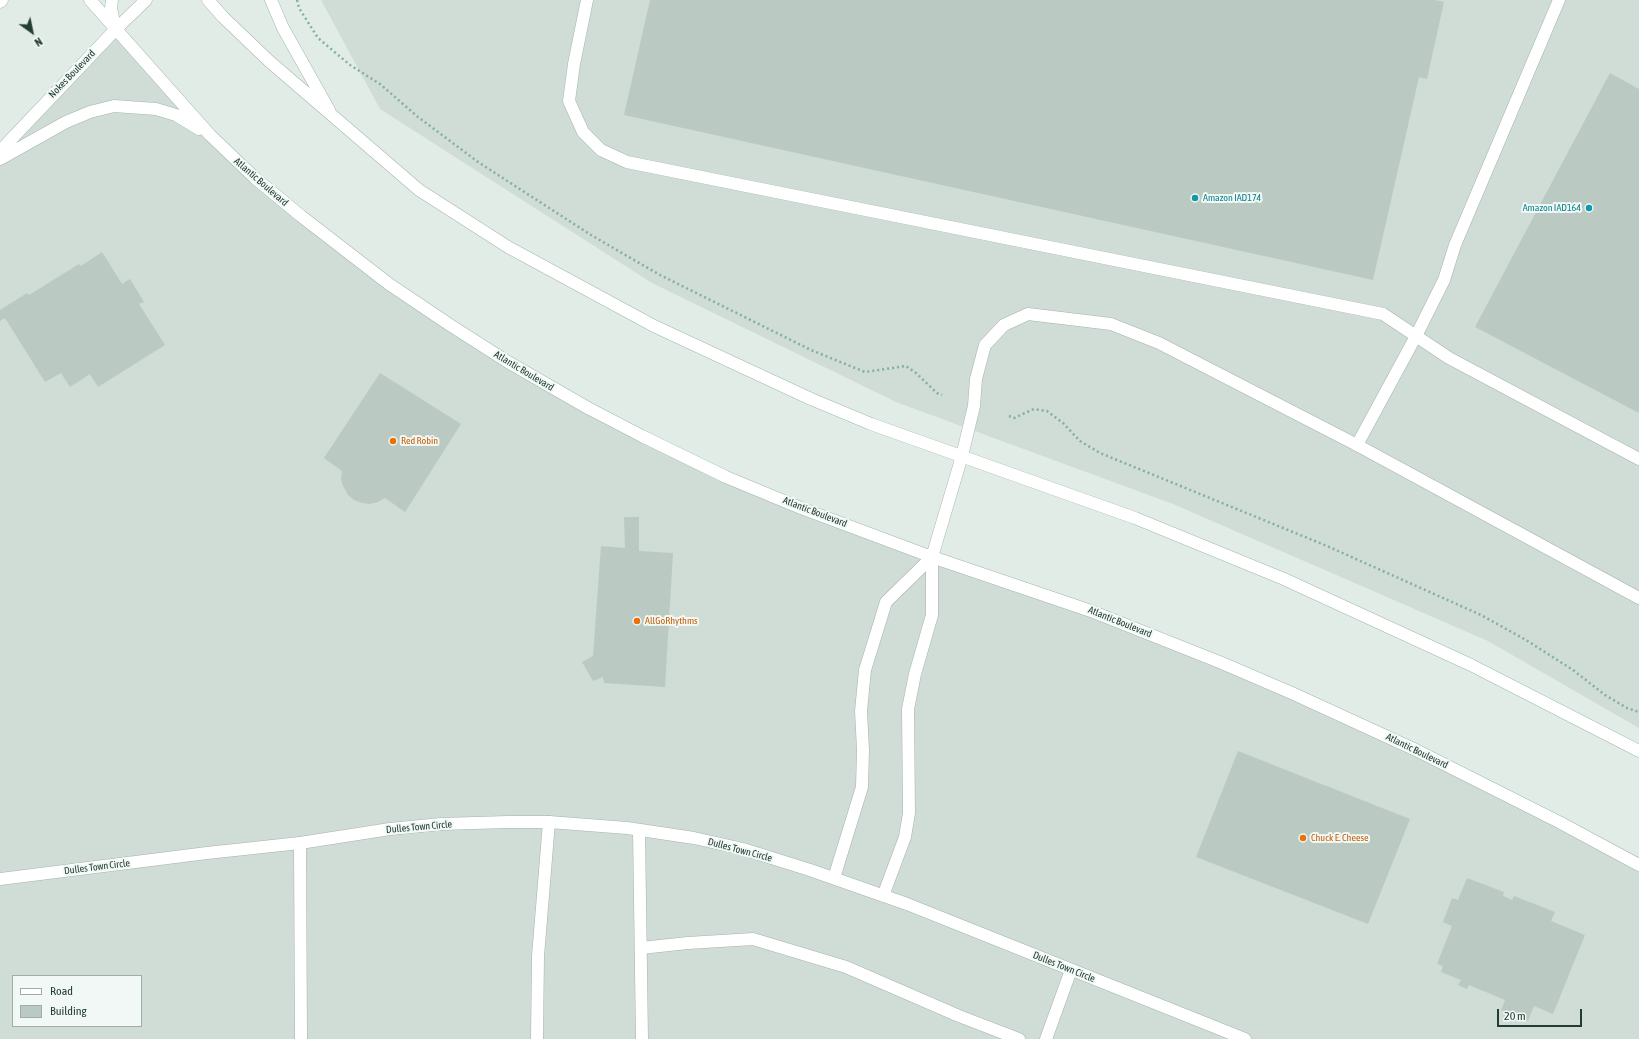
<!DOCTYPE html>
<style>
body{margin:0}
#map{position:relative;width:1639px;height:1039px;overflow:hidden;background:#e2ece7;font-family:"Asap Condensed",sans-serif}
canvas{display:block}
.legend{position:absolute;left:12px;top:975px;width:130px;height:52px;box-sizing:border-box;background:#f2f8f5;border:1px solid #9fada8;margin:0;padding:5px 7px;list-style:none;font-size:12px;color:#223d34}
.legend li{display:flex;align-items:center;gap:8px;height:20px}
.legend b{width:20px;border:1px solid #9fada8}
.north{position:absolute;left:12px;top:12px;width:40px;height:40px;-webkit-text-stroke:3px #f2f8f5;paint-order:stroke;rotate:147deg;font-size:11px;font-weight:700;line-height:16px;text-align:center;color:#223d34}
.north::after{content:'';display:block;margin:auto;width:14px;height:18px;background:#223d34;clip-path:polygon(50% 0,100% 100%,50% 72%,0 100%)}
.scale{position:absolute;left:1497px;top:1009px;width:85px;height:18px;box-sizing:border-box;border:2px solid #223d34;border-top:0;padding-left:5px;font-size:12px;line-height:14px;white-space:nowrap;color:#223d34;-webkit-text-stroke:3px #f2f8f5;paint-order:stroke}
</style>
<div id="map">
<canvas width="1639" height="1039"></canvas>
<ul class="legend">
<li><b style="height:5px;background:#fff"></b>Road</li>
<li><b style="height:11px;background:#bacac2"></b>Building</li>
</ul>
<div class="north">N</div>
<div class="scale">20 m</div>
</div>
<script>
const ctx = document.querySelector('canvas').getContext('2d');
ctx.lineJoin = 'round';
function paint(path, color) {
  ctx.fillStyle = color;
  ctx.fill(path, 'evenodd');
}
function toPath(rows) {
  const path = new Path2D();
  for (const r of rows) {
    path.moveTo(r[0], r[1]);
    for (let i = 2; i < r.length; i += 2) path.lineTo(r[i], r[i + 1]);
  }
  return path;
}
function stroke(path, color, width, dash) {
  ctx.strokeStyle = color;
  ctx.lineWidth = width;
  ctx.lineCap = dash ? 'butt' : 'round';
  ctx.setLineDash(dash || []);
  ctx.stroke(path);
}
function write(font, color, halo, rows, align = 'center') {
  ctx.font = font + ' "Asap Condensed",sans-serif';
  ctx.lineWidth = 4;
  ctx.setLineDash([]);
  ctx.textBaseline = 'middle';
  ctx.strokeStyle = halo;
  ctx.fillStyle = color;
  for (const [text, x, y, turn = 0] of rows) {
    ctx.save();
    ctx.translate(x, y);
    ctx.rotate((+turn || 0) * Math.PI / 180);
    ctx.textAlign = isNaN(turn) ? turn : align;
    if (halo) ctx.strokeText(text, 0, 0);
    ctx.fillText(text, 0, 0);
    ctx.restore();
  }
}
paint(toPath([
 [321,0,1639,0,1639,728,1488,641,1173,504,896,402,652,283,380,109],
 [116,29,163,82,301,216,508,362,726,477,1294,694,1639,865,1639,1039,0,1039,0,151],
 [13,976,141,976,141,1026,13,1026]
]), '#d0dcd6');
paint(toPath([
 [650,0,1435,0,1444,2,1427,79,1419,77,1373,280,624,115],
 [1610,73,1639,89,1639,413,1475,327],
 [102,252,122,284,130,279,144,302,139,304,165,345,98,387,90,374,70,387,61,373,45,382,5,318,0,321,0,310,27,293,29,295,79,264,81,266],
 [380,373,461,424,405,512,385,498,378,502,370,504,362,503,354,500,348,495,343,486,341,479,342,471,324,458],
 [624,517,639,517,639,551,673,553,665,687,604,683,603,677,593,681,582,662,593,656,601,546,625,548],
 [1238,751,1410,819,1368,924,1196,857],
 [1467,878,1504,892,1503,896,1512,900,1514,896,1555,912,1551,921,1585,935,1553,1014,1534,1006,1528,1021,1501,1010,1505,1000,1469,985,1467,989,1458,985,1461,980,1441,972,1443,966,1437,964,1452,926,1443,922,1452,898,1458,900]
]), '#bacac2');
const service = toPath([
 [587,0,574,64,569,101,583,132,601,150,627,162,1383,314,1449,358,1639,459],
 [1357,445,1416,336,1444,280,1455,245,1559,0],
 [639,830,642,1039],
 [300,843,301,1039],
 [641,948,688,943,753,939,846,967,959,1016,1019,1039],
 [537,1039,538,956,549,822],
 [1046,1039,1071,970]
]);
const minor = toPath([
 [962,456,974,406,976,379,985,345,1004,325,1028,314,1111,324,1159,343,1357,445,1639,598]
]);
const tertiary = toPath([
 [834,878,862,787,863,750,861,711,865,670,886,602,932,557],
 [0,879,207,853,300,843,390,829,441,824,508,822,549,822,627,828,694,838,743,849,810,870,907,904,1245,1039],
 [883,896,905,837,909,813,908,709,915,674,932,615,932,557,962,456]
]);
const secondary = toPath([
 [90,0,210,135,255,178,301,216,389,284,450,325,508,362,588,408,642,436,726,477,801,508,932,557,1091,611,1222,663,1294,694,1416,750,1559,822,1639,865],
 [112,0,111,8,115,28],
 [208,0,223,17,269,61,419,190,508,247,654,326,811,399,871,424,1135,518,1284,579,1471,665,1639,751],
 [271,0,283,28,329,110],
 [0,2,2,0],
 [0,151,116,29,146,0],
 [0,159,66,122,90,112,114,106,156,109,176,115,199,129]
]);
stroke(service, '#a5b4ae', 13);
stroke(minor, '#a5b4ae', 13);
stroke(tertiary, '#a5b4ae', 13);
stroke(secondary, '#a1b7ae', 13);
stroke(toPath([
 [297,0,299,8,318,38,350,65,380,84,418,117,478,162,591,235,660,275,811,350,865,372,906,366,916,373,937,393,942,395],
 [1009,416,1014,418,1034,409,1047,411,1063,423,1080,441,1100,453,1327,546,1481,615,1526,640,1573,670,1605,695,1627,708,1639,712]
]), '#83af9e', 2.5, [2, 3]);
stroke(service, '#fff', 12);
stroke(minor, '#fff', 12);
stroke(tertiary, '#fff', 12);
stroke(secondary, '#fff', 12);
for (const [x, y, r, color] of [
 [1195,198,4,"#0f9aa8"],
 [1589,208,4,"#0f9aa8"],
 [393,441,4,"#e8710a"],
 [637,621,4,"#e8710a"],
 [1303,838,4,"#e8710a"]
]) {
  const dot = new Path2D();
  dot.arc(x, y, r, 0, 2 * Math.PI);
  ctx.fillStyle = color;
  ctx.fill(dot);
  stroke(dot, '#f2f8f5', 1.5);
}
write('10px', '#223d34', '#f2f8f5', [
 ["Nokes Boulevard",72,74,-46],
 ["Atlantic Boulevard",261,182,41],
 ["Atlantic Boulevard",524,371,31],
 ["Atlantic Boulevard",815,512,21],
 ["Atlantic Boulevard",1120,622,22],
 ["Atlantic Boulevard",1417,751,26],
 ["Dulles Town Circle",419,827,-5],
 ["Dulles Town Circle",740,850,15],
 ["Dulles Town Circle",97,867,-7],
 ["Dulles Town Circle",1064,967,22]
]);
write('10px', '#0d838f', '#f2f8f5', [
 ["Amazon IAD174",1203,198],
 ["Amazon IAD164",1581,208,"right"]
], 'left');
write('10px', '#c56008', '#f2f8f5', [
 ["Red Robin",401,441],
 ["AllGoRhythms",645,621],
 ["Chuck E. Cheese",1311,838]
], 'left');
</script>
